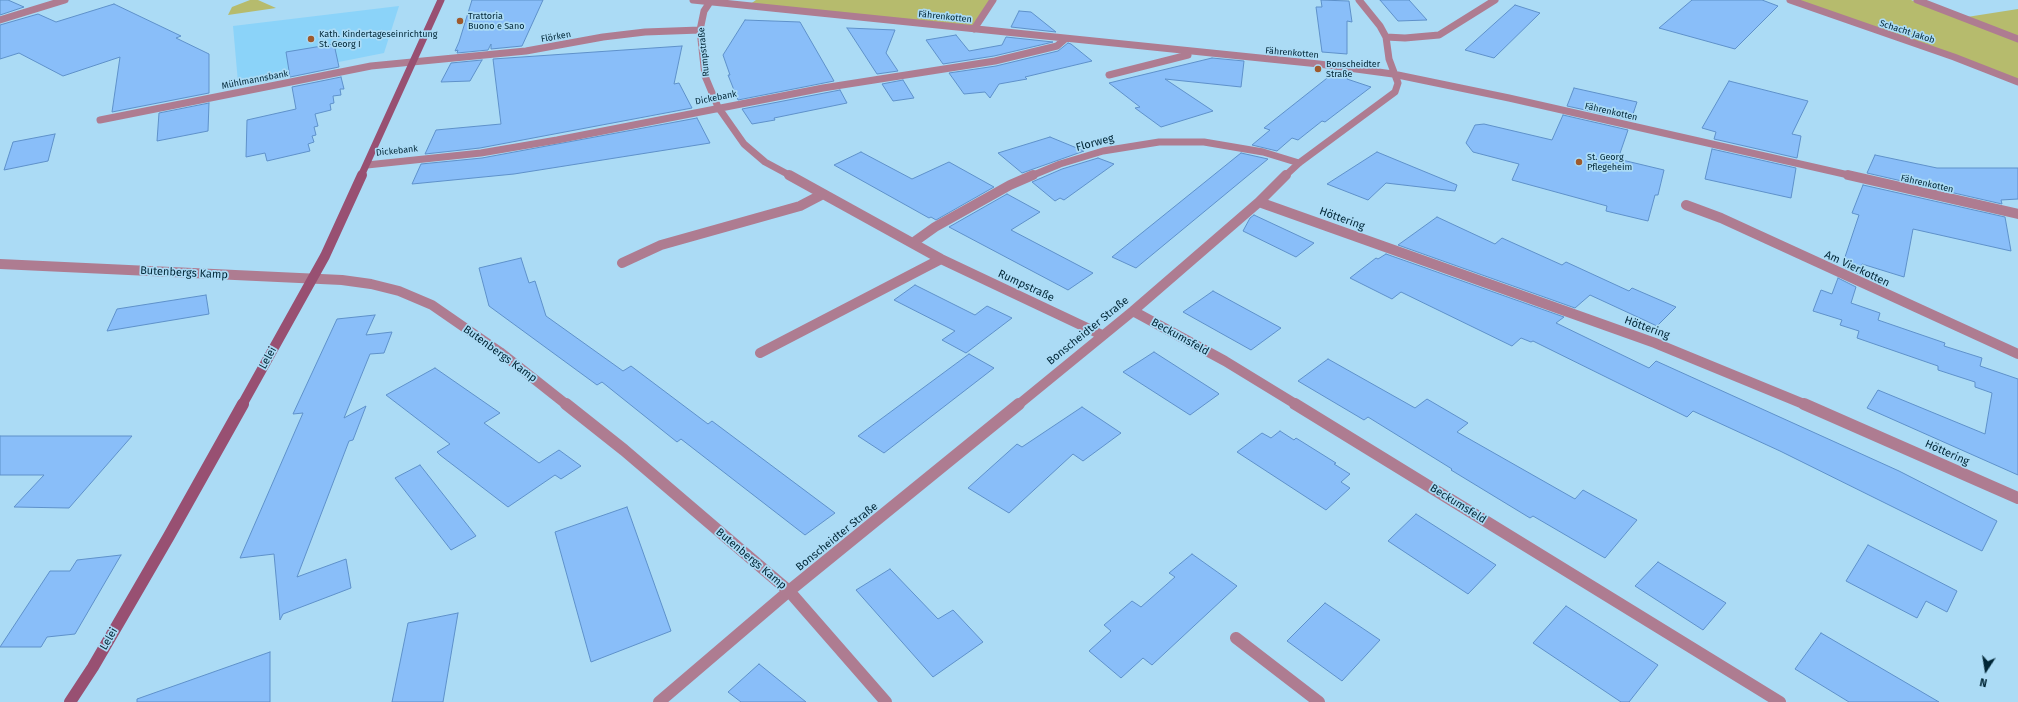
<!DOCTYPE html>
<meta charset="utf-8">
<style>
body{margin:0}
#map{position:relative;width:2018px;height:702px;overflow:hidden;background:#abdbf5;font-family:"Fira Sans",sans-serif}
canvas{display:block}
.north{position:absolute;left:1966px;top:650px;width:40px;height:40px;-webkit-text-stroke:3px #abdbf5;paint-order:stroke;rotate:192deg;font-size:11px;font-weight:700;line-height:16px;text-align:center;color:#002636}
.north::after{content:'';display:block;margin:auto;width:14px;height:18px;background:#002636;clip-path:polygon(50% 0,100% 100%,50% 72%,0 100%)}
</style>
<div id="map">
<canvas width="2018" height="702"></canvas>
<div class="north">N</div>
</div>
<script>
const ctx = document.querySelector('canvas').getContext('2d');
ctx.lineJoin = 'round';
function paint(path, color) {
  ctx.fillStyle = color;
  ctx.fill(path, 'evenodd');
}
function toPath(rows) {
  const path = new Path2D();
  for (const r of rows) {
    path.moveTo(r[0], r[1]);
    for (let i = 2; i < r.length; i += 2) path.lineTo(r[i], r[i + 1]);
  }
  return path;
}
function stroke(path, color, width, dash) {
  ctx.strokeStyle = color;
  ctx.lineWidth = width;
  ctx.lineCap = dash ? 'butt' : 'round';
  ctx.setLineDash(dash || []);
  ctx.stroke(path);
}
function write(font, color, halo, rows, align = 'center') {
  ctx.font = font + ' "Fira Sans",sans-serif';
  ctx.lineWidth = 3.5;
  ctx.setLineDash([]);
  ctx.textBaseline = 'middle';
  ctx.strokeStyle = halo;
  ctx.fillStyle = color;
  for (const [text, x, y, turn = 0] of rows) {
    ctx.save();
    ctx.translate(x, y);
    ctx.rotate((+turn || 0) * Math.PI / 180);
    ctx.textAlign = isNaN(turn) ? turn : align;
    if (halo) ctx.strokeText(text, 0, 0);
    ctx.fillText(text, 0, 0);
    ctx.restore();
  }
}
paint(toPath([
 [399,6,384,53,238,82,233,26]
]), '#8bd3f9');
paint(toPath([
 [250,0,258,0,276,8,228,15,232,7],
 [756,0,994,0,974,29,749,5],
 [1791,0,1911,0,2018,42,2018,85,1961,61],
 [2018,9,2018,38,1967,17]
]), '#b6bb6d');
const building = toPath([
 [0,0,8,0,24,7,0,15,0,0],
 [472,0,543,0,522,46,491,49,491,44,488,50,457,53,458,50,455,51,459,42,472,0],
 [1321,0,1349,1,1352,22,1347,21,1347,54,1322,52,1316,7,1322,7,1321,0],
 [1380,0,1409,0,1427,20,1398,21,1380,0],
 [1692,0,1762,0,1778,6,1735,49,1659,28,1692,0],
 [114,4,181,36,176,38,209,54,209,93,112,112,120,57,63,76,19,53,0,59,0,25,38,14,56,22,114,4],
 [1515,5,1540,13,1494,58,1465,50,1515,5],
 [1019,11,1031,12,1056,32,1011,27,1019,11],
 [745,20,800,22,834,81,738,100,728,75,730,75,723,55,745,20],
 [847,28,895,30,886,53,898,71,877,74,847,28],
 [956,35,969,51,1002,45,1006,37,1053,42,994,56,943,64,926,40,956,35],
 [1068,43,1071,44,1092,61,1025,77,1027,79,999,84,990,98,985,92,964,94,949,73,996,66,1058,51,1068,43],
 [334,44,339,67,290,77,286,52,334,44],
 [682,46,674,84,679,83,692,108,480,148,425,154,436,130,501,124,493,59,682,46],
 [1212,58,1244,61,1241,87,1165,79,1213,111,1161,127,1135,108,1140,107,1109,83,1212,58],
 [482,60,470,81,441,82,451,63,482,60],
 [1336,71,1347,73,1347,79,1371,87,1325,122,1322,121,1298,140,1292,138,1277,151,1252,145,1270,130,1264,128,1336,71],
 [341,77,344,89,340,89,341,95,333,96,334,103,330,104,331,110,315,114,318,126,314,127,316,135,312,136,314,142,308,144,310,151,267,161,265,153,246,157,247,120,296,109,292,87,341,77],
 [903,80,914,98,893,101,882,84,903,80],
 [1729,81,1808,101,1792,134,1801,136,1797,158,1714,139,1716,132,1702,128,1729,81],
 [1574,88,1637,102,1631,120,1567,106,1574,88],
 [840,90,847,103,774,118,775,120,752,124,742,109,840,90],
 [209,103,208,131,157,141,159,113,209,103],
 [1563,115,1628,130,1618,159,1664,170,1658,195,1655,195,1648,221,1606,211,1607,206,1512,180,1519,164,1473,152,1466,143,1475,125,1484,124,1552,140,1563,115],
 [697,118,710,143,514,174,412,184,421,164,482,158,697,118],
 [55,134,48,161,4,170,13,142,55,134],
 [1050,137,1084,151,1022,173,998,153,1050,137],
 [1712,149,1796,168,1791,198,1705,179,1712,149],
 [861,152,912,179,949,162,994,187,936,220,931,217,929,218,834,165,861,152],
 [1377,152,1457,185,1455,191,1386,183,1368,200,1327,184,1377,152],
 [1241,153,1268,159,1136,268,1112,257,1241,153],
 [1875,155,1937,168,2018,168,2018,199,2001,200,2002,204,1867,173,1875,155],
 [1098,158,1114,164,1064,200,1060,198,1055,201,1032,182,1062,169,1098,158],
 [1863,185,2005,217,2011,251,1913,229,1904,277,1862,264,1859,274,1842,266,1859,215,1852,213,1863,185],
 [1007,194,1040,212,1011,230,1093,273,1068,290,949,227,1007,194],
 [1254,215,1314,243,1296,257,1243,231,1250,218,1254,215],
 [1437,217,1495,244,1502,238,1562,265,1566,262,1629,291,1632,288,1676,307,1657,326,1590,295,1575,308,1398,245,1437,217],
 [1386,254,1564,317,1556,323,1649,368,1656,361,1899,471,1997,521,1982,551,1780,451,1693,411,1687,417,1533,341,1531,342,1521,338,1512,346,1401,292,1392,299,1350,278,1376,258,1378,259,1386,254],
 [521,258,529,283,535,281,546,316,623,371,631,366,708,424,712,421,835,513,805,535,681,439,677,442,602,382,597,385,489,306,479,268,521,258],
 [1838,278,1856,287,1851,303,1880,313,1878,320,1945,343,1944,346,1982,358,1980,366,2018,379,2018,475,1867,408,1878,390,1985,434,1992,393,1975,387,1975,382,1938,370,1938,366,1857,338,1859,331,1840,325,1842,320,1813,311,1821,290,1832,294,1838,278],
 [915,285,975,315,987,306,1012,318,966,353,942,340,955,331,894,300,915,285],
 [1213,291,1246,309,1281,328,1251,350,1183,312,1213,291],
 [206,295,209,314,107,331,117,309,206,295],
 [375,315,366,335,392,332,384,353,370,354,344,418,366,406,353,440,349,441,297,577,346,559,351,588,283,614,280,620,274,554,240,558,303,413,293,414,337,319,375,315],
 [1154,352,1218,393,1219,394,1190,415,1123,372,1154,352],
 [969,354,994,368,884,453,858,436,969,354],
 [1328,359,1415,408,1427,399,1468,423,1457,432,1575,499,1583,490,1637,520,1605,558,1533,516,1530,518,1451,470,1452,469,1368,417,1364,420,1298,381,1328,359],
 [435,368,500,413,484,423,539,463,559,450,581,466,561,479,555,475,508,507,440,455,437,452,450,444,386,395,435,368],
 [1082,407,1121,433,1083,461,1073,454,1009,513,968,488,1017,444,1022,447,1082,407],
 [1280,431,1294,440,1296,438,1336,463,1334,464,1350,474,1341,482,1350,488,1326,510,1237,452,1262,433,1271,438,1280,431],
 [0,436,132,436,69,508,14,507,44,475,0,475,0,436],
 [420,465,476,536,451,550,395,478,420,465],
 [627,507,671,631,591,662,555,532,627,507],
 [1416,514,1496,565,1468,594,1388,541,1416,514],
 [1868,545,1957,591,1947,612,1926,601,1917,618,1846,581,1868,545],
 [1192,554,1237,586,1152,665,1143,658,1121,678,1089,651,1111,631,1104,625,1132,601,1141,607,1175,577,1169,573,1192,554],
 [121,555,75,634,47,637,41,647,0,647,50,571,70,571,77,560,121,555],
 [1658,562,1726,603,1703,630,1635,586,1658,562],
 [890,569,938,619,953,610,983,642,933,677,856,590,890,569],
 [1325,603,1380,640,1342,681,1287,641,1325,603],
 [1566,606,1658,665,1629,702,1621,702,1533,643,1566,606],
 [458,613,443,702,392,702,408,623,458,613],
 [1821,633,1939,702,1849,702,1795,669,1821,633],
 [270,652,270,702,137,702,137,699,270,652],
 [759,664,806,702,741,702,728,692,759,664]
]);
paint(building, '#89bef9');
stroke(building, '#5e91ca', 1);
stroke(toPath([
 [693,0,1319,64,1393,74,1509,98,1853,176],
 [1359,0,1380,26,1386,37],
 [1790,0,1954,57,2018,82],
 [1917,0,2018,39],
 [710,2,704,11,700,30,705,76,718,107,744,144,765,162,791,176],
 [0,20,65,0],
 [974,29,993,0],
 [1109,75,1188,55],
 [100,120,371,66,526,51,603,37,645,32,700,30],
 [367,165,481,153,557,140,823,88,995,61,1057,46,1065,39],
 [1031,176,1060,164,1103,151,1159,142,1204,142,1263,152,1299,163],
 [1285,176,1299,163,1395,92,1398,83,1389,59,1386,37,1405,38,1439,35,1495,0]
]), '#ae7c91', 7);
stroke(toPath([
 [789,175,941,259,1102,335],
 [1848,175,2018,214],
 [1259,202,1655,343,1806,405],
 [1686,205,1721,218,2018,354],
 [914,242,935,227,1010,185,1033,175],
 [622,263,661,245,800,206,823,194],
 [0,264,342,280,371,284,399,291,432,305,500,352,567,405],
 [1133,311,1225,361,1297,405],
 [760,353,941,259],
 [1018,405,1133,311,1259,202,1286,175]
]), '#ae7c91', 10);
stroke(toPath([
 [566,404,624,450,789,591,886,702],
 [1295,404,1780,702],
 [1804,404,2018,498],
 [1236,638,1319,702],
 [659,702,789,591,1019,404]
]), '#ae7c91', 12);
stroke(toPath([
 [361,176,441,0]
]), '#985072', 7);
stroke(toPath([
 [242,405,325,256,362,175]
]), '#985072', 10);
stroke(toPath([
 [70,702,93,667,169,536,243,404]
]), '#985072', 12);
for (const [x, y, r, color] of [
 [460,21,4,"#9f5a2d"],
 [311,39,4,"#9f5a2d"],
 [1318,69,4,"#9f5a2d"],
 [1579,162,4,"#9f5a2d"]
]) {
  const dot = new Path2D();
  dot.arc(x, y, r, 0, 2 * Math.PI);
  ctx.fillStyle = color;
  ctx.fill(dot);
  stroke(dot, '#abdbf5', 1.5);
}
write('9px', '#002636', '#abdbf5', [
 ["Trattoria",468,16],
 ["Buono e Sano",468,26],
 ["Kath. Kindertageseinrichtung",319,34],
 ["St. Georg I",319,44],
 ["Bonscheidter",1326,64],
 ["Straße",1326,74],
 ["St. Georg",1587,157],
 ["Pflegeheim",1587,167]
], 'left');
write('9px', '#002636', '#abdbf5', [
 ["Fährenkotten",945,17,6],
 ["Schacht Jakob",1907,32,18],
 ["Flörken",556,37,-10],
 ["Rumpstraße",704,52,-96],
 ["Fährenkotten",1292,53,5],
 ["Mühlmannsbank",255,80,-11],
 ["Dickebank",716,98,-11],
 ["Fährenkotten",1611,112,13],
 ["Dickebank",397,151,-6],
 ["Fährenkotten",1927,184,13]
]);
write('11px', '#002636', '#abdbf5', [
 ["Florweg",1095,143,-15],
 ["Höttering",1342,219,20],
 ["Am Vierkotten",1857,269,25],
 ["Butenbergs Kamp",184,273,3],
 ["Rumpstraße",1026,286,25],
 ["Höttering",1647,328,20],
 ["Bonscheidter Straße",1088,331,-39],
 ["Beckumsfeld",1180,337,29],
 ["Butenbergs Kamp",500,354,36],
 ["Lelei",268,358,-61],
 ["Höttering",1947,453,24],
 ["Beckumsfeld",1458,504,32],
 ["Bonscheidter Straße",837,537,-39],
 ["Butenbergs Kamp",751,559,40],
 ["Lelei",109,639,-60]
]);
</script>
